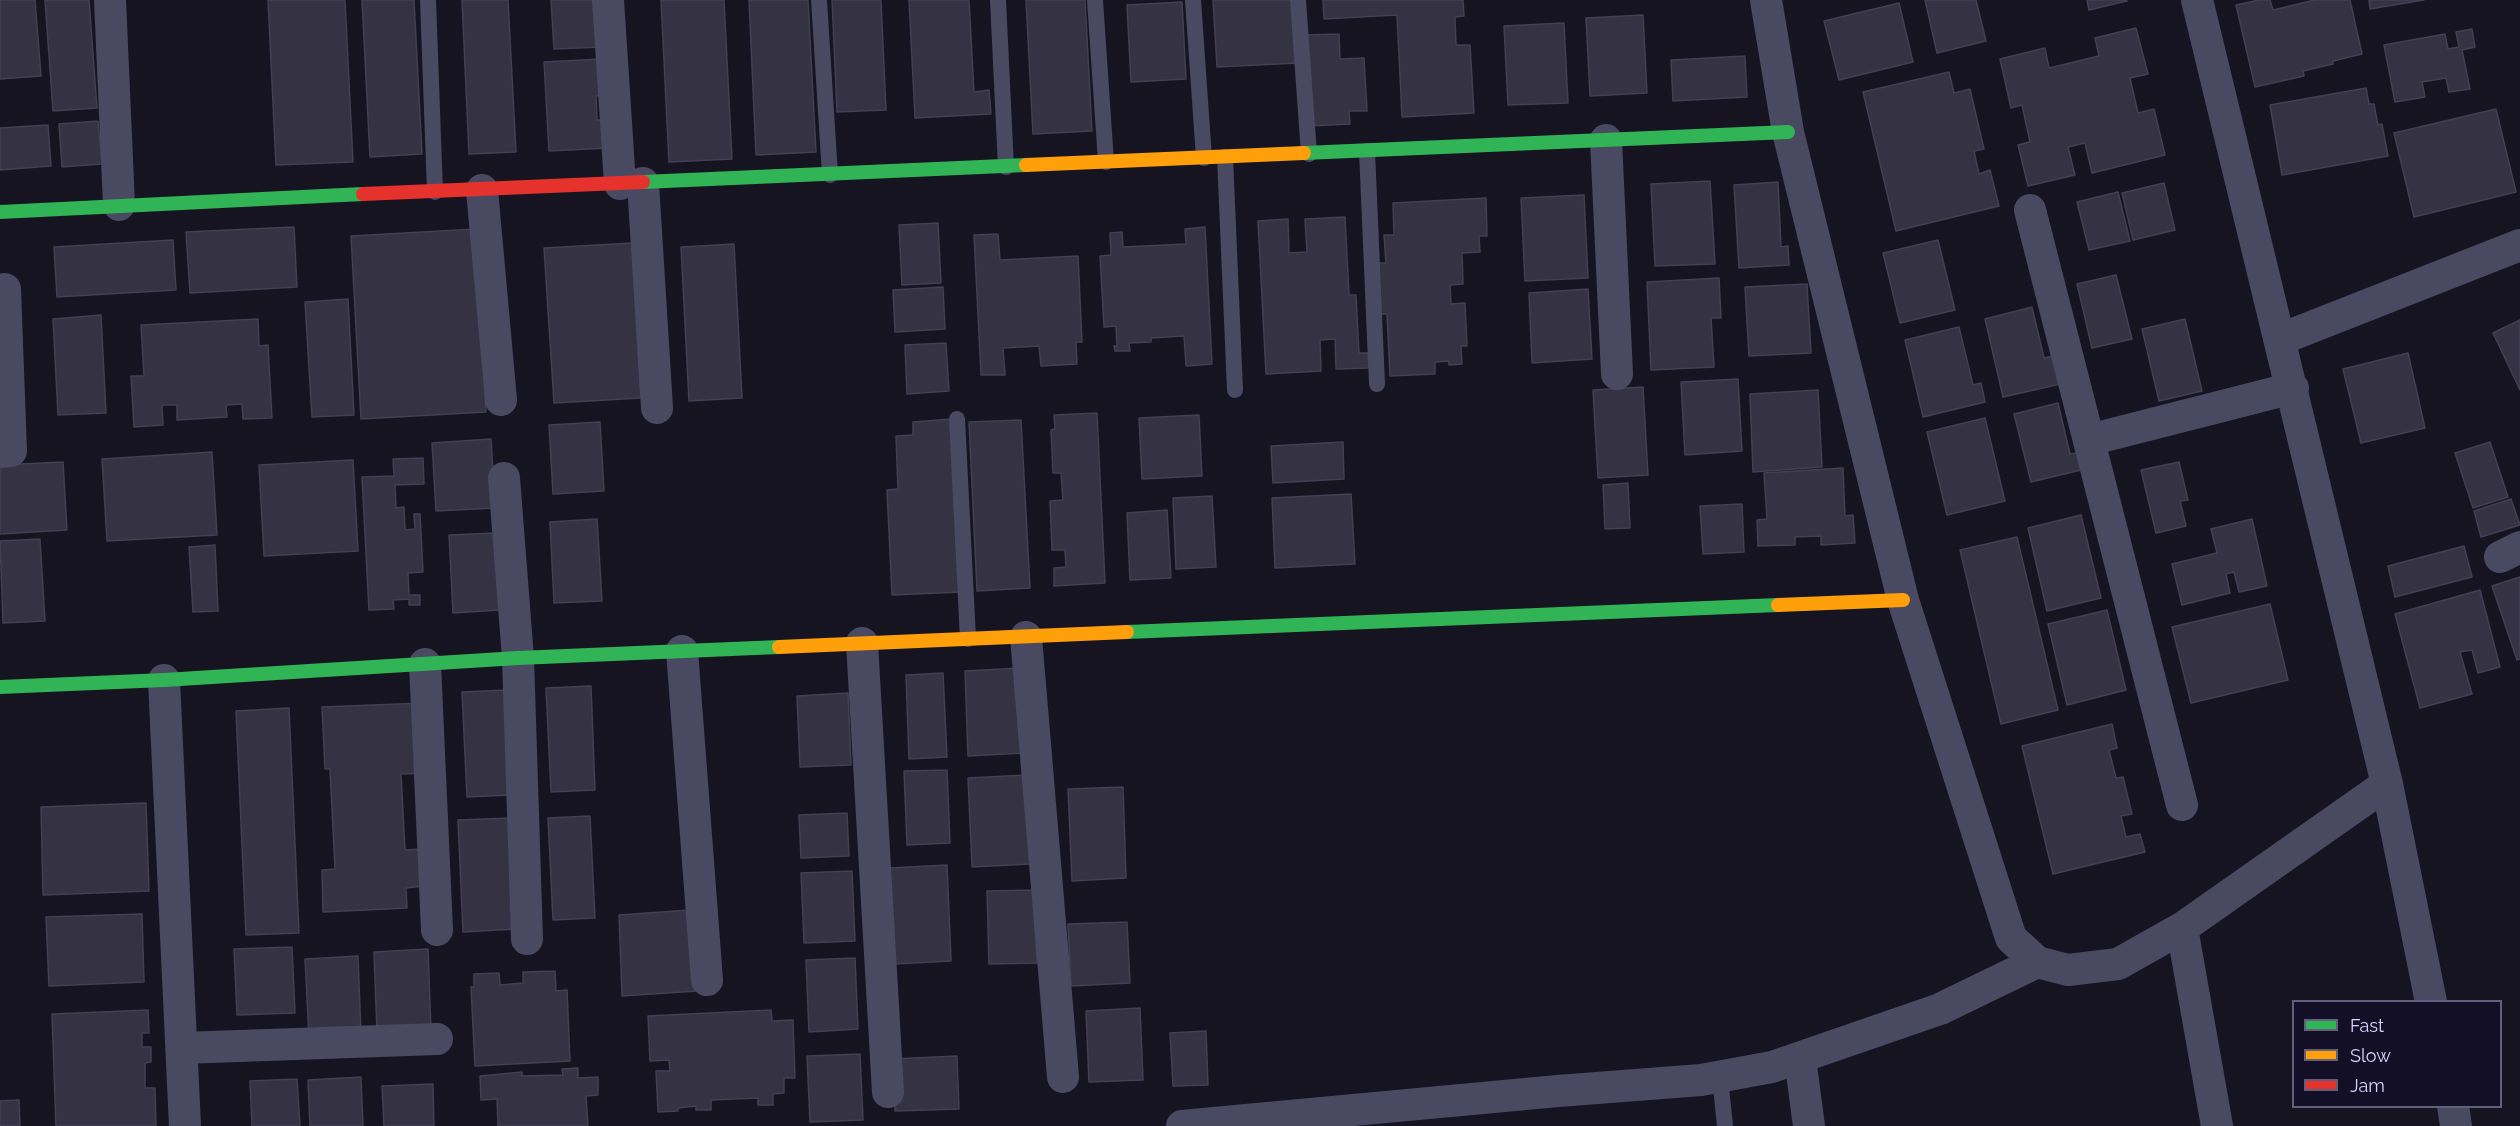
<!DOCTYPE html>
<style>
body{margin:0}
#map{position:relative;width:2520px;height:1126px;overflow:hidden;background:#161421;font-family:Raleway,sans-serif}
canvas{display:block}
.legend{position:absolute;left:2292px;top:1000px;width:210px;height:108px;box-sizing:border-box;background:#130f26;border:2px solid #625e7d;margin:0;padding:8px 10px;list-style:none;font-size:18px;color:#d9d4ff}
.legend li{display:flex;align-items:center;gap:12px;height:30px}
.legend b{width:30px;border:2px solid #625e7d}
</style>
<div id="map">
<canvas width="2520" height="1126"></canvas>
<ul class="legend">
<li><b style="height:8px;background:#30b455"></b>Fast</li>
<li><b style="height:8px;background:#ff9f0a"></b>Slow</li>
<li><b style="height:8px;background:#e5322d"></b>Jam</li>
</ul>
</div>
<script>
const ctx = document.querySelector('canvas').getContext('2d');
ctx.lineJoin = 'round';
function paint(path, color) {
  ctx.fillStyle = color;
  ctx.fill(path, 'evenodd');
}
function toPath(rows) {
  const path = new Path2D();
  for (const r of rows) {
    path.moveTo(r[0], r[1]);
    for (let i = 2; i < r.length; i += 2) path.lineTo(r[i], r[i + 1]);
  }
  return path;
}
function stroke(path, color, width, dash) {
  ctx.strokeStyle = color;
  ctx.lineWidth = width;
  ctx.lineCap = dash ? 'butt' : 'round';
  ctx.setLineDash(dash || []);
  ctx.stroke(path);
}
const building = toPath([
 [0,0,35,0,41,76,0,79,0,0],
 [45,0,89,0,97,108,53,111,45,0],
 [268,0,345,0,353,162,276,165,268,0],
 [362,0,414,0,422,154,370,157,362,0],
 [462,0,508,0,516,152,469,154,462,0],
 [551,0,599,0,602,47,554,49,551,0],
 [661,0,724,0,732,159,669,162,661,0],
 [749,0,808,0,816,152,756,155,749,0],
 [832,0,881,0,886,110,837,112,832,0],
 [909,0,969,0,974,92,989,90,991,114,915,118,909,0],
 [1026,0,1085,0,1092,131,1033,134,1026,0],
 [1213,0,1295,0,1298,63,1217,67,1213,0],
 [1323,0,1463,0,1464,16,1455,17,1456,45,1470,45,1474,113,1402,117,1397,15,1324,19,1323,0],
 [1925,0,1976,0,1986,41,1937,53,1925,0],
 [2087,0,2126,0,2127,1,2089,10,2087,0],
 [2259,0,2270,0,2273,10,2315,0,2350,0,2362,54,2333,61,2333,64,2303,71,2304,76,2255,87,2236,5,2259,0],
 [2369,0,2424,0,2370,9,2369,0],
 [1182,2,1186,79,1131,82,1127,5,1182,2],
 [1899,3,1913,62,1839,80,1824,21,1899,3],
 [1643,15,1647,93,1590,96,1586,18,1643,15],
 [1564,23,1568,103,1508,105,1504,26,1564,23],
 [2136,28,2148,74,2130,78,2138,113,2154,109,2165,155,2092,173,2085,143,2068,147,2075,175,2028,186,2018,145,2030,142,2022,105,2011,108,2000,59,2045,48,2049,68,2099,56,2095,38,2136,28],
 [2472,29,2475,47,2462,50,2470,89,2449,92,2446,78,2422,82,2425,97,2395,102,2384,45,2445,34,2448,49,2459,47,2456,32,2472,29],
 [1339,34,1340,59,1364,58,1367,111,1349,111,1350,124,1308,126,1304,35,1339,34],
 [1745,56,1747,97,1673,101,1671,60,1745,56],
 [601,59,603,95,596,96,597,120,606,120,608,148,549,151,544,62,601,59],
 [1949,72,1954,93,1970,89,1984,149,1974,151,1979,174,1990,170,1999,206,1896,231,1863,92,1949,72],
 [2366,88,2369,104,2374,104,2378,125,2382,124,2388,156,2282,175,2270,105,2366,88],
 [2496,109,2516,192,2414,217,2394,133,2496,109],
 [98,121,102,164,62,167,59,124,98,121],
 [48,125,51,166,0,170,0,128,48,125],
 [1710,181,1715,264,1655,266,1651,184,1710,181],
 [1778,182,1781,247,1788,246,1789,265,1739,268,1734,185,1778,182],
 [2164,183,2175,230,2133,240,2122,193,2164,183],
 [2118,192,2130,241,2089,250,2077,202,2118,192],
 [1584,195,1588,278,1525,281,1521,198,1584,195],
 [1486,198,1487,236,1479,236,1480,252,1462,253,1463,284,1450,285,1451,304,1465,303,1467,346,1461,346,1462,364,1449,365,1449,361,1435,362,1435,374,1390,376,1387,314,1381,314,1378,263,1386,263,1384,235,1394,235,1393,203,1486,198],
 [1345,217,1349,295,1356,295,1359,353,1368,353,1369,368,1336,369,1335,339,1320,340,1321,371,1266,374,1258,221,1288,219,1289,253,1307,252,1305,219,1345,217],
 [938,223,941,283,902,285,899,225,938,223],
 [294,227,297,287,190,293,186,232,294,227],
 [1205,227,1212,364,1186,366,1184,336,1151,338,1151,342,1129,343,1130,351,1115,351,1114,346,1117,346,1116,326,1104,327,1100,256,1111,255,1110,233,1122,232,1123,247,1186,244,1185,229,1205,227],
 [476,229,486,412,361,419,351,236,476,229],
 [998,234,1000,260,1078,256,1082,342,1076,342,1077,364,1041,366,1039,346,1003,348,1005,375,981,375,974,235,998,234],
 [173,240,176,290,57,297,54,247,173,240],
 [1938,240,1955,310,1900,323,1883,253,1938,240],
 [632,243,641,398,554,403,544,248,632,243],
 [734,244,742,398,689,401,681,247,734,244],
 [2116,275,2132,339,2092,348,2077,284,2116,275],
 [1719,278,1721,318,1711,318,1714,367,1651,370,1647,282,1719,278],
 [1807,284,1811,353,1749,356,1745,287,1807,284],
 [943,287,945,329,895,332,893,290,943,287],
 [1588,289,1592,359,1532,363,1529,293,1588,289],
 [348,299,354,415,312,417,305,302,348,299],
 [2032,307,2044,358,2058,355,2065,383,2003,397,1985,319,2032,307],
 [101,315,106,413,58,415,53,319,101,315],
 [258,319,259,346,268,345,272,418,243,419,242,404,226,405,227,417,177,420,177,405,162,405,163,425,134,427,131,376,144,376,141,325,258,319],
 [2185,319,2202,391,2159,401,2142,329,2185,319],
 [2520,320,2520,390,2493,333,2520,320],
 [1959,327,1973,385,1981,383,1985,402,1923,417,1905,340,1959,327],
 [946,343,949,391,907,394,905,345,946,343],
 [2408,353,2425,428,2361,443,2343,369,2408,353],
 [1738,379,1742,451,1685,455,1681,382,1738,379],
 [1643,387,1648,475,1598,478,1593,390,1643,387],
 [1818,390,1822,467,1753,472,1750,394,1818,390],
 [2058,403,2070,454,2078,453,2081,470,2031,482,2014,414,2058,403],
 [1097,413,1105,583,1054,586,1054,568,1066,567,1065,550,1052,550,1050,501,1063,500,1061,473,1053,473,1051,430,1055,429,1054,415,1097,413],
 [1199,415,1202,476,1142,479,1139,418,1199,415],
 [1985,418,2005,501,1947,515,1927,432,1985,418],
 [952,419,961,592,892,595,887,490,898,489,896,436,913,435,913,422,952,419],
 [1021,420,1030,588,977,591,969,422,1021,420],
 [600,422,604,491,553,494,549,425,600,422],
 [491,439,495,508,436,511,432,443,491,439],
 [1343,442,1344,479,1273,483,1271,446,1343,442],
 [2490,442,2508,497,2473,508,2455,453,2490,442],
 [212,452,217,535,107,541,102,459,212,452],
 [423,458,424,484,395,485,396,508,404,507,405,530,415,529,414,514,420,514,423,572,408,573,409,595,420,595,420,605,409,605,409,599,393,600,394,609,369,610,362,477,394,476,393,459,423,458],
 [353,460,358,551,264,556,259,465,353,460],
 [63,462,67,530,0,534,0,465,63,462],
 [2179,462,2188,500,2180,501,2186,526,2156,533,2141,470,2179,462],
 [1843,468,1845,516,1853,515,1855,543,1821,545,1821,536,1795,537,1795,545,1758,546,1757,520,1767,519,1764,473,1843,468],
 [1628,483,1630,528,1605,529,1603,485,1628,483],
 [1351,494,1355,564,1275,568,1272,498,1351,494],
 [1212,496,1216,567,1176,569,1173,498,1212,496],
 [2511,499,2520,525,2481,537,2474,511,2511,499],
 [1742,504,1744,552,1703,554,1700,506,1742,504],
 [1167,510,1171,578,1130,580,1127,513,1167,510],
 [2081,515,2101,598,2047,611,2028,528,2081,515],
 [597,519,602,601,554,603,550,522,597,519],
 [2252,519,2267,586,2239,592,2234,572,2226,574,2230,593,2182,605,2172,564,2217,553,2211,529,2252,519],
 [496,533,500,610,453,613,449,535,496,533],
 [2017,537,2058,710,2001,724,1960,550,2017,537],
 [40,539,45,621,3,623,0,541,40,539],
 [215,545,218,611,193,612,189,547,215,545],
 [2464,546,2472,577,2395,597,2388,566,2464,546],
 [2520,577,2520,659,2517,660,2492,586,2520,577],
 [2480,590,2500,667,2478,673,2472,650,2460,652,2472,694,2420,708,2395,614,2480,590],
 [2270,604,2288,680,2191,703,2172,627,2270,604],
 [2107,610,2126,690,2067,705,2048,624,2107,610],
 [1021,668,1025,753,968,756,965,671,1021,668],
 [943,673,947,757,909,759,906,675,943,673],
 [591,686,595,790,551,792,546,688,591,686],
 [506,690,511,795,467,797,462,692,506,690],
 [848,693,851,765,800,767,797,696,848,693],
 [424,703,427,773,401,774,405,850,423,849,425,886,406,888,407,908,323,912,322,870,335,869,330,769,325,769,322,707,424,703],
 [289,708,299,933,246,935,236,711,289,708],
 [2112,724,2117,748,2109,750,2116,778,2123,777,2132,814,2121,816,2126,837,2140,834,2145,852,2053,874,2022,746,2112,724],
 [947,770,950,843,907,845,904,771,947,770],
 [1026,775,1030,864,972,867,968,778,1026,775],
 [1123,787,1126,878,1072,881,1068,789,1123,787],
 [146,803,149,891,43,895,41,807,146,803],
 [847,813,849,856,801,858,799,815,847,813],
 [590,816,595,918,553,920,548,818,590,816],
 [511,818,516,929,463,932,458,820,511,818],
 [947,865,951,961,894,964,890,868,947,865],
 [852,871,855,941,804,943,801,873,852,871],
 [1033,890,1037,963,989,964,987,891,1033,890],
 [690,910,697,991,622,996,619,915,690,910],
 [142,914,144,982,49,986,46,917,142,914],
 [1127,922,1130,983,1071,986,1068,924,1127,922],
 [292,947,295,1013,237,1015,234,949,292,947],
 [428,949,431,1031,377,1033,374,952,428,949],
 [358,956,361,1036,309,1038,305,959,358,956],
 [855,958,858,1029,809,1032,806,960,855,958],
 [555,971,556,991,567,990,570,1061,475,1066,471,987,474,987,474,974,499,973,500,985,523,983,523,972,555,971],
 [1140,1008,1143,1080,1089,1082,1086,1011,1140,1008],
 [148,1010,149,1033,142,1033,142,1047,151,1047,151,1062,145,1063,145,1088,155,1088,156,1126,56,1126,52,1014,148,1010],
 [771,1010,772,1021,793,1020,795,1078,784,1078,784,1093,773,1094,773,1105,758,1105,758,1098,711,1100,711,1110,696,1110,696,1106,678,1108,678,1111,658,1112,656,1071,670,1071,669,1060,650,1061,648,1016,771,1010],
 [1206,1031,1208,1085,1173,1086,1170,1033,1206,1031],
 [860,1054,863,1120,810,1122,807,1056,860,1054],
 [957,1056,959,1109,895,1111,893,1059,957,1056],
 [578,1068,578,1078,598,1077,598,1095,586,1096,588,1126,498,1126,497,1099,481,1100,480,1076,522,1072,522,1076,563,1075,562,1069,578,1068],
 [361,1077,363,1126,310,1126,308,1080,361,1077],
 [297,1079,300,1126,252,1126,250,1081,297,1079],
 [433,1084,434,1126,384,1126,382,1086,433,1084],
 [19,1100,20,1126,0,1126,0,1101,19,1100]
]);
paint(building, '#343243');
stroke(building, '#433f54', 1.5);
stroke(toPath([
 [428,0,435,192],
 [819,0,830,175],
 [998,0,1006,167],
 [1095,0,1106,162],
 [1193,0,1204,158],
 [1298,0,1309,154],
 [1367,151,1377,384],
 [1225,157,1235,390],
 [957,419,968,639],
 [1720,1077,1725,1126]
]), '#4a4962', 16);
stroke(toPath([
 [110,0,119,205],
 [608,0,620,184],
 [1766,0,1788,132,1903,600,2011,938,2037,962,2068,970,2118,964,2182,928,2387,784],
 [2197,0,2387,784,2431,1002],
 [1606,140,1617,374],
 [643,183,657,408],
 [482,190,501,400],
 [2030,210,2182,805],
 [0,290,5,289,11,451,0,452],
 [2281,339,2520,245],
 [2089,440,2293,388],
 [504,478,518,658,527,939],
 [2500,557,2520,547],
 [1026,637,1063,1077],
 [862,643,888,1092],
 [682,651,707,980],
 [425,664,437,930],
 [164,680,185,1126],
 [2182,928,2217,1126],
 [182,1048,437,1039],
 [1800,1058,1809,1126],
 [2453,1106,2456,1126],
 [1182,1126,1558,1091,1701,1080,1772,1067,1940,1009,2037,962]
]), '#4a4962', 32);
stroke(toPath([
 [1304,153,1788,132],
 [643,182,1026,165],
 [0,212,363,194],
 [1127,632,1778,605],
 [0,687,164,680,518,658,779,647]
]), '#30b455', 14);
stroke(toPath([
 [1026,165,1304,153],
 [1778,605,1903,600],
 [779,647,1127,632]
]), '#ff9f0a', 14);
stroke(toPath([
 [363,194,643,182]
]), '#e5322d', 14);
</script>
